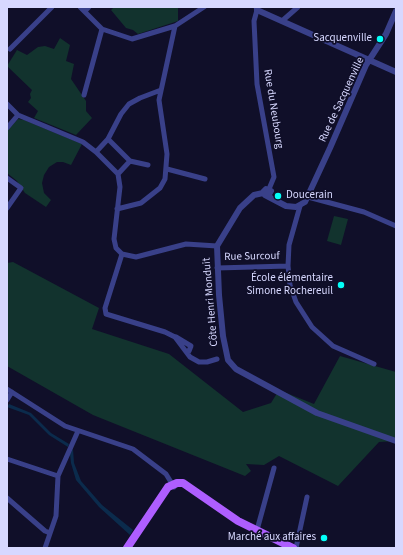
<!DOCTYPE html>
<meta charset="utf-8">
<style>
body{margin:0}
#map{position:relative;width:403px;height:555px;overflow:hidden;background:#100f29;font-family:"Source Sans 3",sans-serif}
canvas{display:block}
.frame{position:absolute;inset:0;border:8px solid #d7d8ff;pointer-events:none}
</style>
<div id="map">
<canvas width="403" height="555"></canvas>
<div class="frame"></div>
</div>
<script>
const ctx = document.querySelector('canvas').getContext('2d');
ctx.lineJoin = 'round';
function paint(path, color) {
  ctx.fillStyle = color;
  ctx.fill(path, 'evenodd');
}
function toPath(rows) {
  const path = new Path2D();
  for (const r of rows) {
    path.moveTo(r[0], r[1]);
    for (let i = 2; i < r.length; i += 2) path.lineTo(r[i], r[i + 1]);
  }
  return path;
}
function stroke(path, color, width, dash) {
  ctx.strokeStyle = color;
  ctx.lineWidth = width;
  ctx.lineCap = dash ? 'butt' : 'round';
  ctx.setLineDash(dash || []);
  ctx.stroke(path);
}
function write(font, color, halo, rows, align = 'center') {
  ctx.font = font + ' "Source Sans 3",sans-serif';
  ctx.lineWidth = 3.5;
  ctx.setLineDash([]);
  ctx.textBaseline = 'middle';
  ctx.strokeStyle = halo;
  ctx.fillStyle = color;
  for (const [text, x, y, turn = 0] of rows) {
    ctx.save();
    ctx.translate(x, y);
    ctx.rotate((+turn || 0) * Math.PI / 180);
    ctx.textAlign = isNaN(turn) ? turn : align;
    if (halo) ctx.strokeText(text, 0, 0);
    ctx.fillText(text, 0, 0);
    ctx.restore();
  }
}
paint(toPath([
 [114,7,180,7,178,8,178,21,138,34,133,30,126,28,111,10],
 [60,38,70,45,66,61,74,64,71,79,86,101,86,111,92,118,76,135,34,118,38,111,28,102,31,98,30,94,32,90,7,66,17,50,27,55,38,47,45,46,54,49],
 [18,119,24,120,82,144,71,165,63,162,57,162,49,167,44,175,42,183,44,193,51,200,46,207,25,193,17,181,7,173,7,131],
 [334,216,348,219,341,245,327,241],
 [13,262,99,308,92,329,169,354,243,412,271,403,279,390,314,404,340,356,396,372,396,441,379,442,338,486,279,456,264,465,246,464,251,471,245,476,93,415,7,366,7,263]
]), '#12332e');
paint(toPath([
 [9,404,31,413,51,433,69,444,68,447,49,435,29,415,7,407],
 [73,449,74,463,81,481,102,505,133,530,130,535,99,507,76,480,71,463,70,454]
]), '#0b2b4c');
stroke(toPath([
 [80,7,102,29,132,39,175,26,204,7],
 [256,7,257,10,254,21,257,84,274,177,269,189],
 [85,11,89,7],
 [282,21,298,7],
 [10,49,52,7],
 [84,95,102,29],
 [7,104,18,115,83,142,96,152,118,174,120,187,114,239,116,248,122,254,136,257,186,244,217,246],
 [7,128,18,115],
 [108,139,130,161,148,165],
 [96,152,108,139,121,114,129,104,140,98,161,90],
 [167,169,205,179],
 [118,174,130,161],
 [7,178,21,188,7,208],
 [308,197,364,212,396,226],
 [300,206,289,245,288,266,290,285,296,302,312,327,333,346,374,364],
 [117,209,141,203,160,188,165,179,167,154,159,100,175,26],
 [122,254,105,308,106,314,165,332,175,337,190,357,199,362,207,362,217,359],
 [217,268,288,266],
 [176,337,191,346,189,351,186,351],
 [7,389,65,426,133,449,166,474,174,487],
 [7,400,12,392],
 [7,459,58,476],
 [7,498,45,531,50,533],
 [257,530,274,468],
 [45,548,56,516,58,476,78,431],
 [296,548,307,497]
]), '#394089', 5);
stroke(toPath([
 [257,10,396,72],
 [263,193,254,195,240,208,217,246,219,295,223,336,228,360,236,369,317,413,396,441],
 [268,196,271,191,266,189,263,192,265,195,286,206,296,207,305,202,330,148,366,65,386,34,396,11]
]), '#394089', 6);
stroke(toPath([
 [127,548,168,487,177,483,183,483,238,521,293,548]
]), '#ae5eff', 8);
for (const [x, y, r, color] of [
 [380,39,4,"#03fff8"],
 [278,196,4,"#03fff8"],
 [341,285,4,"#03fff8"],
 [324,538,4,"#03fff8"]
]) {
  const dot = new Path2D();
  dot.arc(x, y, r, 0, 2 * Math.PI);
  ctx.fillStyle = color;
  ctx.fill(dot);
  stroke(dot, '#100f29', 1.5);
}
write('11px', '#d7d8ff', '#100f29', [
 ["Sacquenville",372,39],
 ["Doucerain",286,196,"left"],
 ["École élémentaire",333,279],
 ["Simone Rochereuil",333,292],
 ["Marché aux affaires",316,538]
], 'right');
write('11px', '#d7d8ff', '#100f29', [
 ["Rue de Sacquenville",342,100,-65],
 ["Rue du Neubourg",273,109,81],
 ["Rue Surcouf",252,257,-1],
 ["Côte Henri Monduit",211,302,-95]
]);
</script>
